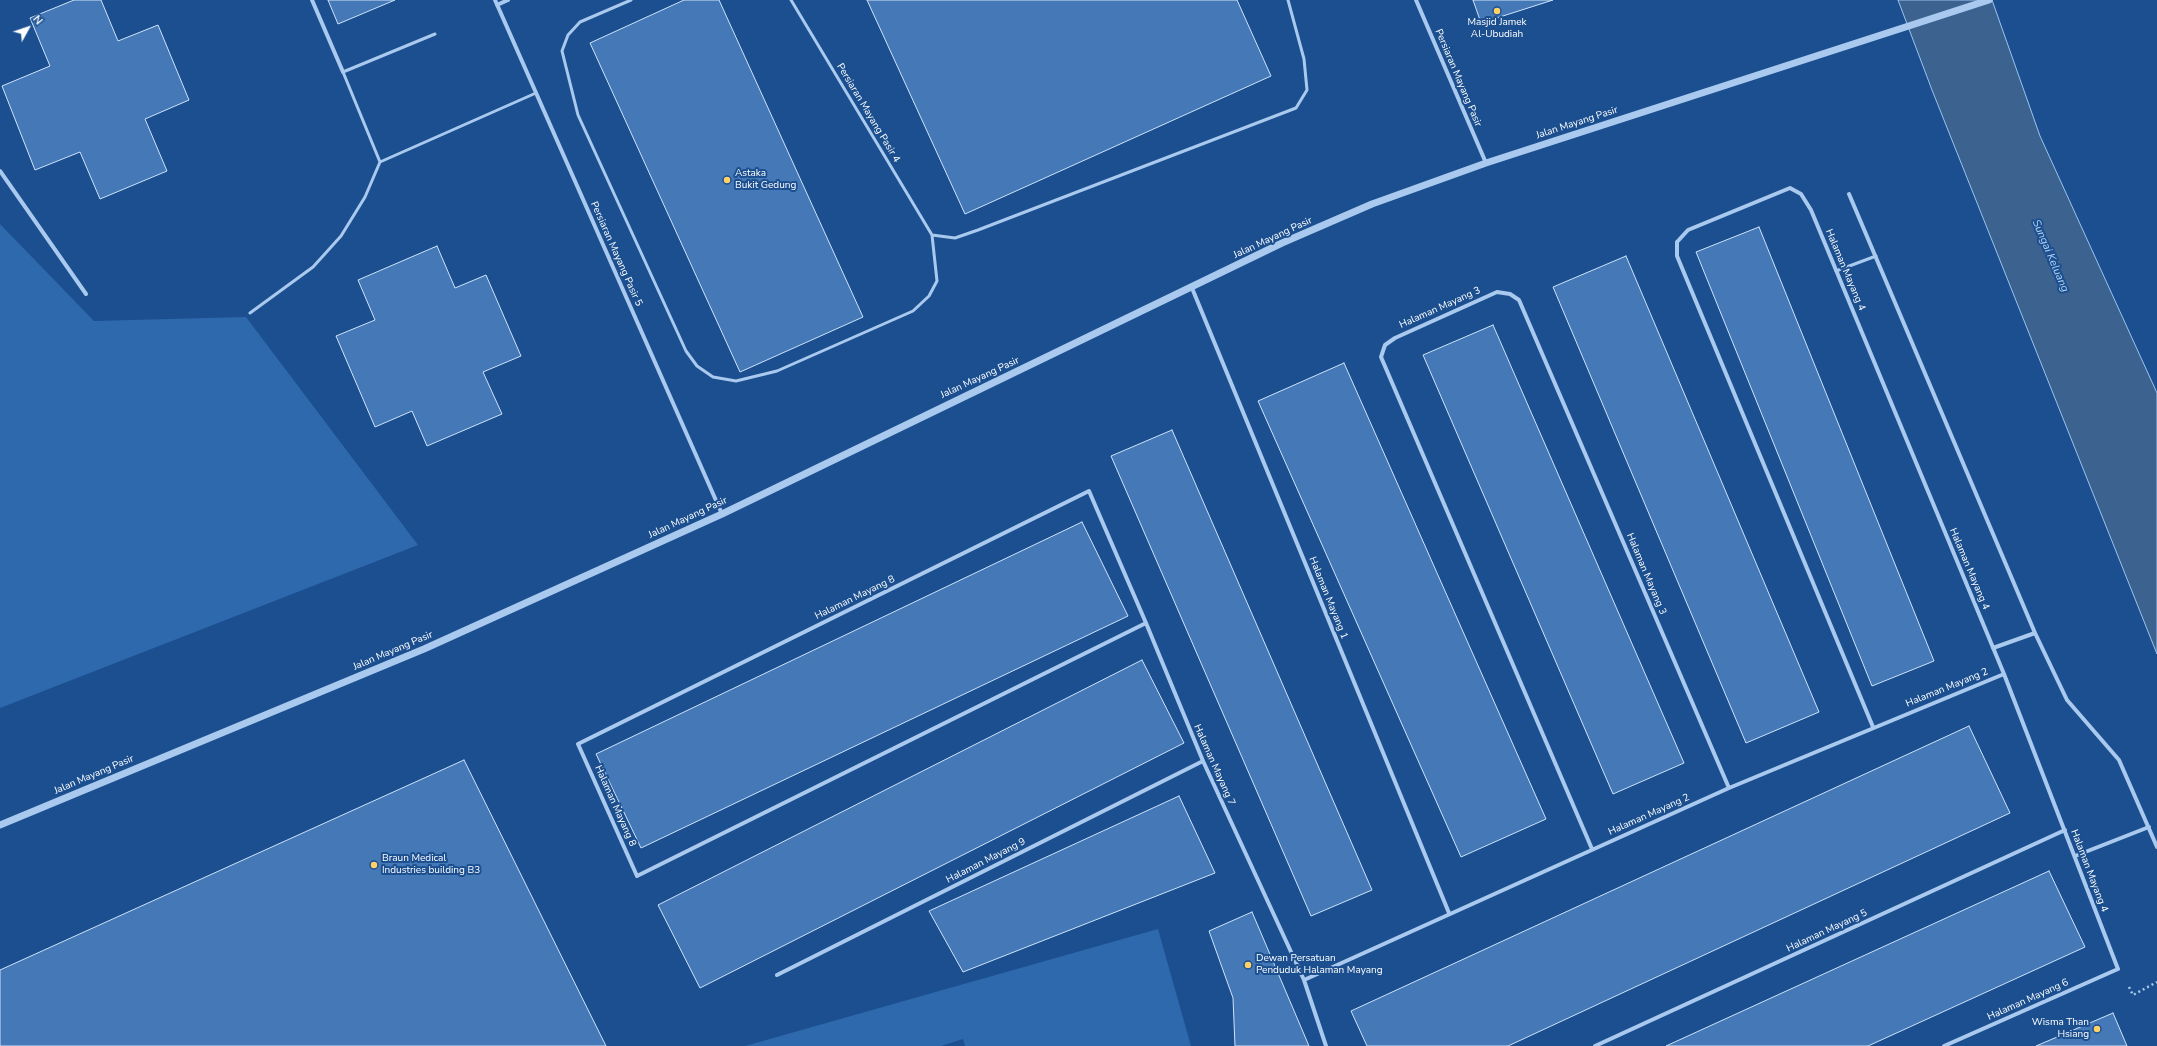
<!DOCTYPE html>
<style>
body{margin:0}
#map{position:relative;width:2157px;height:1046px;overflow:hidden;background:#1b4f8f;font-family:"Nunito Sans",sans-serif}
canvas{display:block}
.north{position:absolute;left:8px;top:8px;width:40px;height:40px;-webkit-text-stroke:3px #1b4f8f;paint-order:stroke;rotate:50deg;font-size:11px;font-weight:700;line-height:16px;text-align:center;color:#fff}
.north::after{content:'';display:block;margin:auto;width:14px;height:18px;background:#fff;clip-path:polygon(50% 0,100% 100%,50% 72%,0 100%)}
</style>
<div id="map">
<canvas width="2157" height="1046"></canvas>
<div class="north">N</div>
</div>
<script>
const ctx = document.querySelector('canvas').getContext('2d');
ctx.lineJoin = 'round';
function paint(path, color) {
  ctx.fillStyle = color;
  ctx.fill(path, 'evenodd');
}
function toPath(rows) {
  const path = new Path2D();
  for (const r of rows) {
    path.moveTo(r[0], r[1]);
    for (let i = 2; i < r.length; i += 2) path.lineTo(r[i], r[i + 1]);
  }
  return path;
}
function stroke(path, color, width, dash) {
  ctx.strokeStyle = color;
  ctx.lineWidth = width;
  ctx.lineCap = dash ? 'butt' : 'round';
  ctx.setLineDash(dash || []);
  ctx.stroke(path);
}
function write(font, color, halo, rows, align = 'center') {
  ctx.font = font + ' "Nunito Sans",sans-serif';
  ctx.lineWidth = 4;
  ctx.setLineDash([]);
  ctx.textBaseline = 'middle';
  ctx.strokeStyle = halo;
  ctx.fillStyle = color;
  for (const [text, x, y, turn = 0] of rows) {
    ctx.save();
    ctx.translate(x, y);
    ctx.rotate((+turn || 0) * Math.PI / 180);
    ctx.textAlign = isNaN(turn) ? turn : align;
    if (halo) ctx.strokeText(text, 0, 0);
    ctx.fillText(text, 0, 0);
    ctx.restore();
  }
}
paint(toPath([
 [0,224,94,321,246,317,418,545,0,708],
 [1158,929,1191,1046,965,1046,963,1039,941,1046,745,1046]
]), '#2e69ad');
const water = toPath([
 [1898,0,1992,0,2040,136,2157,393,2157,654,1932,90,1898,0]
]);
paint(water, '#3c6290');
stroke(water, '#9cc4f0', 1);
const building = toPath([
 [74,0,101,0,118,41,158,25,189,100,145,119,167,171,100,199,80,152,35,170,2,86,50,66,30,18,74,0],
 [328,0,395,0,338,24,328,0],
 [684,0,719,0,863,317,740,372,590,43,684,0],
 [867,0,1237,0,1271,76,965,214,867,0],
 [1473,0,1553,0,1481,23,1473,0],
 [1759,227,1934,661,1872,686,1696,252,1759,227],
 [437,246,455,288,486,275,521,356,483,372,502,414,427,446,412,411,375,427,336,336,375,320,358,280,437,246],
 [1626,256,1819,712,1746,743,1553,287,1626,256],
 [1493,325,1684,763,1613,794,1423,355,1493,325],
 [1344,363,1546,819,1461,857,1258,401,1344,363],
 [1172,430,1372,890,1311,916,1111,456,1172,430],
 [1082,522,1128,616,641,848,596,754,1082,522],
 [1142,660,1184,743,700,988,658,905,1142,660],
 [1969,726,2010,813,1508,1046,1367,1046,1351,1011,1969,726],
 [464,760,606,1046,0,1046,0,970,464,760],
 [1179,796,1215,873,963,972,929,911,1179,796],
 [2049,871,2085,947,1868,1046,1666,1046,2049,871],
 [1252,912,1309,1046,1235,1046,1233,998,1209,931,1252,912],
 [2113,1013,2127,1046,2036,1046,2113,1013]
]);
paint(building, '#4478b7');
stroke(building, '#cfe3fa', 1);
stroke(toPath([
 [2129,987,2133,995,2157,982]
]), '#a9c9ee', 2.5, [2, 3]);
stroke(toPath([
 [631,0,580,22,568,35,562,51,578,115,686,351,697,366,713,377,736,381,777,371,913,311,929,296,937,281,932,235,791,0],
 [435,34,343,72,380,162,536,93],
 [932,235,955,238,978,230,1296,108,1307,90,1304,59,1288,0],
 [1836,271,1876,256],
 [250,313,313,267,341,236,365,197,380,162]
]), '#a9c9ee', 3);
stroke(toPath([
 [312,0,343,72],
 [495,0,722,514],
 [1416,0,1486,163],
 [497,5,508,0],
 [0,171,86,294],
 [1849,194,2035,633,2067,700,2119,760,2157,847],
 [1192,288,1449,913],
 [1146,623,637,876,578,744,1089,491,1146,623,1203,761,1304,980,1326,1046],
 [1993,648,2035,633],
 [1873,727,1677,256,1677,242,1688,230,1790,188,1801,194,1811,210,2004,674,2118,969,1944,1046],
 [1592,849,1381,357,1385,345,1395,338,1497,292,1510,294,1519,300,1729,788],
 [2075,856,2149,827],
 [777,975,1203,761],
 [1304,980,1729,788,2004,674],
 [1595,1046,2065,830]
]), '#a9c9ee', 4);
stroke(toPath([
 [0,825,424,649,722,514,1282,243,1372,204,1486,163,1989,0]
]), '#a9c9ee', 7);
for (const [x, y, r, color] of [
 [1497,11,4,"#ffd166"],
 [727,180,4,"#ffd166"],
 [374,865,4,"#ffd166"],
 [1248,965,4,"#ffd166"],
 [2097,1029,4,"#ffd166"]
]) {
  const dot = new Path2D();
  dot.arc(x, y, r, 0, 2 * Math.PI);
  ctx.fillStyle = color;
  ctx.fill(dot);
  stroke(dot, '#1b4f8f', 1.5);
}
write('10px', '#fff', '#1b4f8f', [
 ["Masjid Jamek",1497,23,"center"],
 ["Al-Ubudiah",1497,35,"center"],
 ["Astaka",735,174],
 ["Bukit Gedung",735,186],
 ["Braun Medical",382,859],
 ["Industries building B3",382,871],
 ["Dewan Persatuan",1256,959],
 ["Penduduk Halaman Mayang",1256,971],
 ["Wisma Than",2089,1023,"right"],
 ["Hsiang",2089,1035,"right"]
], 'left');
write('10px', '#fff', '#1b4f8f', [
 ["Persiaran Mayang Pasir",1458,78,67],
 ["Persiaran Mayang Pasir 4",868,113,59],
 ["Jalan Mayang Pasir",1577,123,-18],
 ["Jalan Mayang Pasir",1273,238,-25],
 ["Persiaran Mayang Pasir 5",616,254,66],
 ["Halaman Mayang 4",1845,270,67],
 ["Halaman Mayang 3",1440,308,-24],
 ["Jalan Mayang Pasir",980,378,-25],
 ["Jalan Mayang Pasir",688,518,-25],
 ["Halaman Mayang 4",1969,569,67],
 ["Halaman Mayang 3",1646,574,67],
 ["Halaman Mayang 8",855,598,-26],
 ["Halaman Mayang 1",1328,598,68],
 ["Jalan Mayang Pasir",393,651,-23],
 ["Halaman Mayang 2",1947,688,-22],
 ["Halaman Mayang 7",1214,765,66],
 ["Jalan Mayang Pasir",94,775,-23],
 ["Halaman Mayang 8",615,806,66],
 ["Halaman Mayang 2",1649,815,-24],
 ["Halaman Mayang 9",986,861,-27],
 ["Halaman Mayang 4",2089,871,69],
 ["Halaman Mayang 5",1827,931,-25],
 ["Halaman Mayang 6",2028,1000,-24]
]);
write('italic 11px', '#b5d3f5', '#1b4f8f', [
 ["Sungai Keluang",2050,256,67]
]);
</script>
